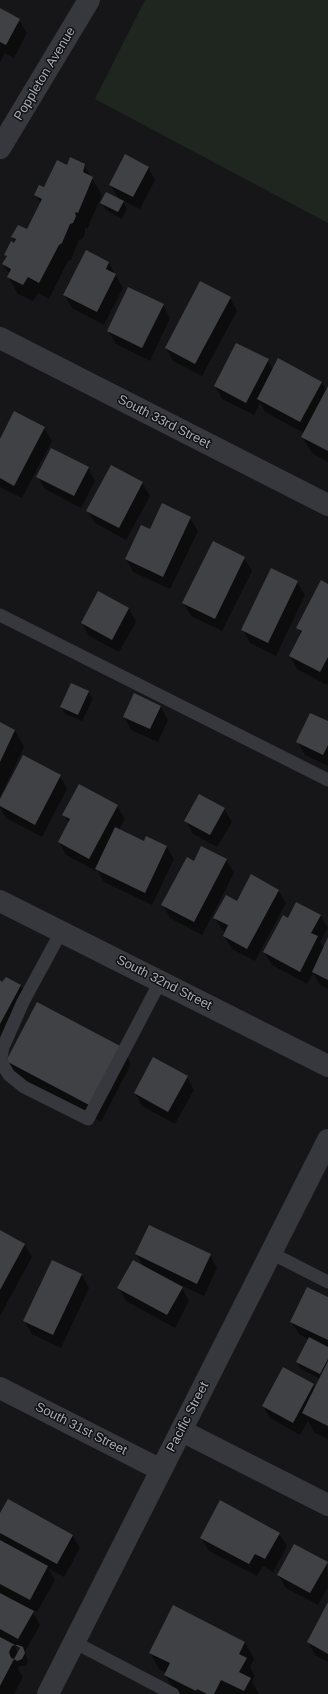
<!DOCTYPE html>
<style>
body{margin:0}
canvas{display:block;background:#161618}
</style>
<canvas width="328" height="1694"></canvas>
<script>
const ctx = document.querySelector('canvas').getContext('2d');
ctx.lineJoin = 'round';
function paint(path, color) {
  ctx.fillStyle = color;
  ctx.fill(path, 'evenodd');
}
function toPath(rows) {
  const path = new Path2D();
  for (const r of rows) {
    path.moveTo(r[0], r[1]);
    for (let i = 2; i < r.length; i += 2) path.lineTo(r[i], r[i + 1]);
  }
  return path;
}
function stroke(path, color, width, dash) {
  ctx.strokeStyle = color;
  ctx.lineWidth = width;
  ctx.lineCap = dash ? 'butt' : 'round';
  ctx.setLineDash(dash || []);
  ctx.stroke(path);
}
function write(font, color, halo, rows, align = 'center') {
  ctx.font = font + ' Arial,sans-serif';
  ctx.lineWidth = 3;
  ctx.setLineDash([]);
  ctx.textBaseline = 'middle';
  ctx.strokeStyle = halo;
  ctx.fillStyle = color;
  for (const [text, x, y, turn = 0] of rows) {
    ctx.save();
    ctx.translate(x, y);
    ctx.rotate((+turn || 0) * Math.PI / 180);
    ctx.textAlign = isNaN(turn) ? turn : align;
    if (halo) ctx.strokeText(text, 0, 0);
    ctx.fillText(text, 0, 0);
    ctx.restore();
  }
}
paint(toPath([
 [145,0,328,0,328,223,95,99]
]), '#1e261f');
paint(toPath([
 [0,9,19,20,27,33,14,58,5,53,0,62],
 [84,165,102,195,87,229,85,227,85,234,82,239,79,240,71,260,68,261,49,299,38,293,33,301,18,294,8,277,10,275,3,264,7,258,5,255,15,241,12,237,27,231,41,204,36,195,45,189,67,166],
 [148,167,155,180,140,209,122,200,127,209,122,219,106,210,102,203,119,199,110,185],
 [108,262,123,288,104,325,72,308,64,295],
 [230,298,237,311,202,376,173,361,166,348],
 [163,305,170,318,150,361,116,344,108,331],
 [268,360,273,370,322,382,327,391,328,388,328,462,312,453,302,437,304,433,265,412,260,403,254,415,222,399,215,386],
 [44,428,52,441,22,498,0,487,0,441],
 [88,468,95,481,81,508,45,489,38,477],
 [142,483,150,496,126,540,95,523,87,511],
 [190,518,198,531,170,589,133,572,126,559],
 [244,558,252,571,222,631,191,616,183,603],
 [297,582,305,595,276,656,250,643,243,630],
 [328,585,328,683,327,685,297,669,290,656,301,634,298,628],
 [129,609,136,622,119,652,89,636,82,623],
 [72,684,88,692,93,699,82,721,65,714,61,707],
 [161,707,168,720,158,742,131,730,124,717],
 [328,722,328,766,305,755,298,742],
 [0,723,15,730,24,747,0,797],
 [60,776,67,789,42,837,6,818,0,808,0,798,2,799],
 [117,806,125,819,119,830,145,843,166,846,174,859,152,905,104,882,97,870,96,871,66,855,59,842,69,823,64,815],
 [224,809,232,822,217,847,193,834,186,821],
 [226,860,234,873,202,935,170,918,163,905,194,862],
 [278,890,286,903,255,961,232,949,224,936,226,932,222,930,215,918,237,903],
 [320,915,328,928,320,942,324,948,328,940,328,989,320,985,313,973,307,984,272,965,264,952,288,919],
 [6,978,21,986,28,999,0,1040,0,981,3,983],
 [122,1048,131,1064,101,1122,16,1077,7,1061],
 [187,1077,194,1090,175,1124,142,1106,135,1093],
 [0,1231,24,1244,32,1257,0,1316],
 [136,1254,210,1255,217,1268,204,1296,176,1283,175,1284,182,1288,189,1301,175,1328,126,1301,119,1288,144,1267],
 [82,1275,89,1288,61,1348,32,1334,24,1321],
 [328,1298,328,1439,315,1433,308,1421,300,1435,270,1418,263,1406,313,1384,315,1388,320,1379,301,1369,297,1362,309,1340,299,1334,291,1322],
 [0,1515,72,1535,80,1548,64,1577,48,1568,55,1580,37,1612,31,1609,40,1625,25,1652,28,1661,26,1666,19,1666,18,1669,23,1677,14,1694,0,1694],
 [14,1645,20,1649,18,1653],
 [279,1533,287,1546,273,1572,263,1566,257,1576,209,1551,201,1538],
 [327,1563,328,1587,318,1605,286,1588,278,1575],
 [328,1604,328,1662,315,1655,308,1642],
 [245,1642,254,1659,250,1667,255,1676,252,1682,259,1694,180,1694,175,1691,165,1675,166,1673,159,1669,150,1653]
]), '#0007');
paint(toPath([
 [0,8,20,19,6,45,0,42],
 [125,154,149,167,133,197,109,185],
 [70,157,85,164,83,172,93,177,78,213,76,212,75,213,76,216,73,223,70,224,62,243,59,245,39,283,28,277,23,285,7,277,11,269,2,264,7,256,4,255,11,241,14,243,16,239,11,237,18,225,27,229,42,199,34,195,39,185,44,187,57,160,67,165],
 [106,192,124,201,118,212,100,203],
 [86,250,109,262,106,269,116,274,97,312,63,295],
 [200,281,231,297,195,364,165,348],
 [128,287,164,304,142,348,107,331],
 [236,343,269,359,246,403,214,386],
 [278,358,322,382,300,422,257,399],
 [328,386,328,451,301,437],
 [14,411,45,427,14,486,0,478,0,439],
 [51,448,89,467,74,496,36,477],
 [111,465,143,482,119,528,86,511],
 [162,503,191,517,163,577,125,559,141,525,150,529],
 [213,541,245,557,215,619,182,603],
 [271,568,298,581,268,643,241,630],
 [321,580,328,584,328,657,320,672,289,656,302,631,296,628],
 [98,591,129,608,112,640,81,623],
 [71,683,89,691,78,715,60,707],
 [134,693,161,706,150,729,123,717],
 [310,713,328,721,328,745,323,755,296,742],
 [0,722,15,730,0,762],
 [23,755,61,775,35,825,0,806,0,799],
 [79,784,118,805,89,859,58,842,70,819,62,815],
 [199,794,225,808,210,835,184,821],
 [115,827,144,841,146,836,167,846,145,893,95,869],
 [201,846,227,859,194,922,161,905,187,857,194,861],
 [251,874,279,890,247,949,223,936,228,925,213,918,226,895,237,901],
 [296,902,321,915,311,933,318,936,300,972,263,952,283,915,288,918],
 [328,937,328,980,312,972],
 [6,977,21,985,0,1024,0,980,2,982],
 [37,1002,122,1047,91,1106,6,1061],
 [153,1057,188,1076,168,1112,134,1093],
 [149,1225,211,1254,197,1284,135,1254],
 [0,1230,25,1244,0,1290],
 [52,1260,82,1274,53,1335,23,1321],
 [133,1260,183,1287,167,1315,117,1288],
 [307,1287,328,1297,328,1340,290,1322],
 [309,1337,328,1347,328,1359,320,1374,296,1362],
 [328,1361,328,1426,302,1413],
 [283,1367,314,1384,293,1423,262,1406],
 [8,1499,73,1535,57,1564,0,1533,0,1513],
 [220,1500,280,1533,265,1559,255,1554,249,1564,200,1538],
 [0,1540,48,1566,30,1600,0,1584],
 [294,1544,328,1562,310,1593,277,1575],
 [0,1593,34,1611,18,1639,0,1629],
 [328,1602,328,1654,307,1642],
 [173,1605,245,1642,239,1654,247,1658,239,1672,251,1678,244,1691,221,1680,214,1694,207,1694,197,1689,196,1691,164,1675,170,1663,149,1653],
 [0,1637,15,1645,12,1646,9,1652,11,1658,14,1659,0,1686],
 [15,1645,18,1645,23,1647,25,1653,22,1659,17,1661,14,1659,20,1648]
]), '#404145');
stroke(toPath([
 [0,615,328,780],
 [61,932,23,1002,3,1047,1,1058,3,1065,9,1075,24,1087,88,1119,160,982],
 [271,1253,328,1282],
 [74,1642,173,1694]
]), '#37383d', 13);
stroke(toPath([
 [0,148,89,0],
 [0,338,328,505],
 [0,901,328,1066],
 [0,1388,161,1470],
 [182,1431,328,1505],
 [48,1694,328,1140]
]), '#37383d', 22);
write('13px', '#a8adb8', '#111113', [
 ["Poppleton Avenue",45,74,-59],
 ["South 33rd Street",164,422,27],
 ["South 32nd Street",164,983,27],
 ["Pacific Street",188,1417,-63],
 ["South 31st Street",81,1429,27]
]);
</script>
